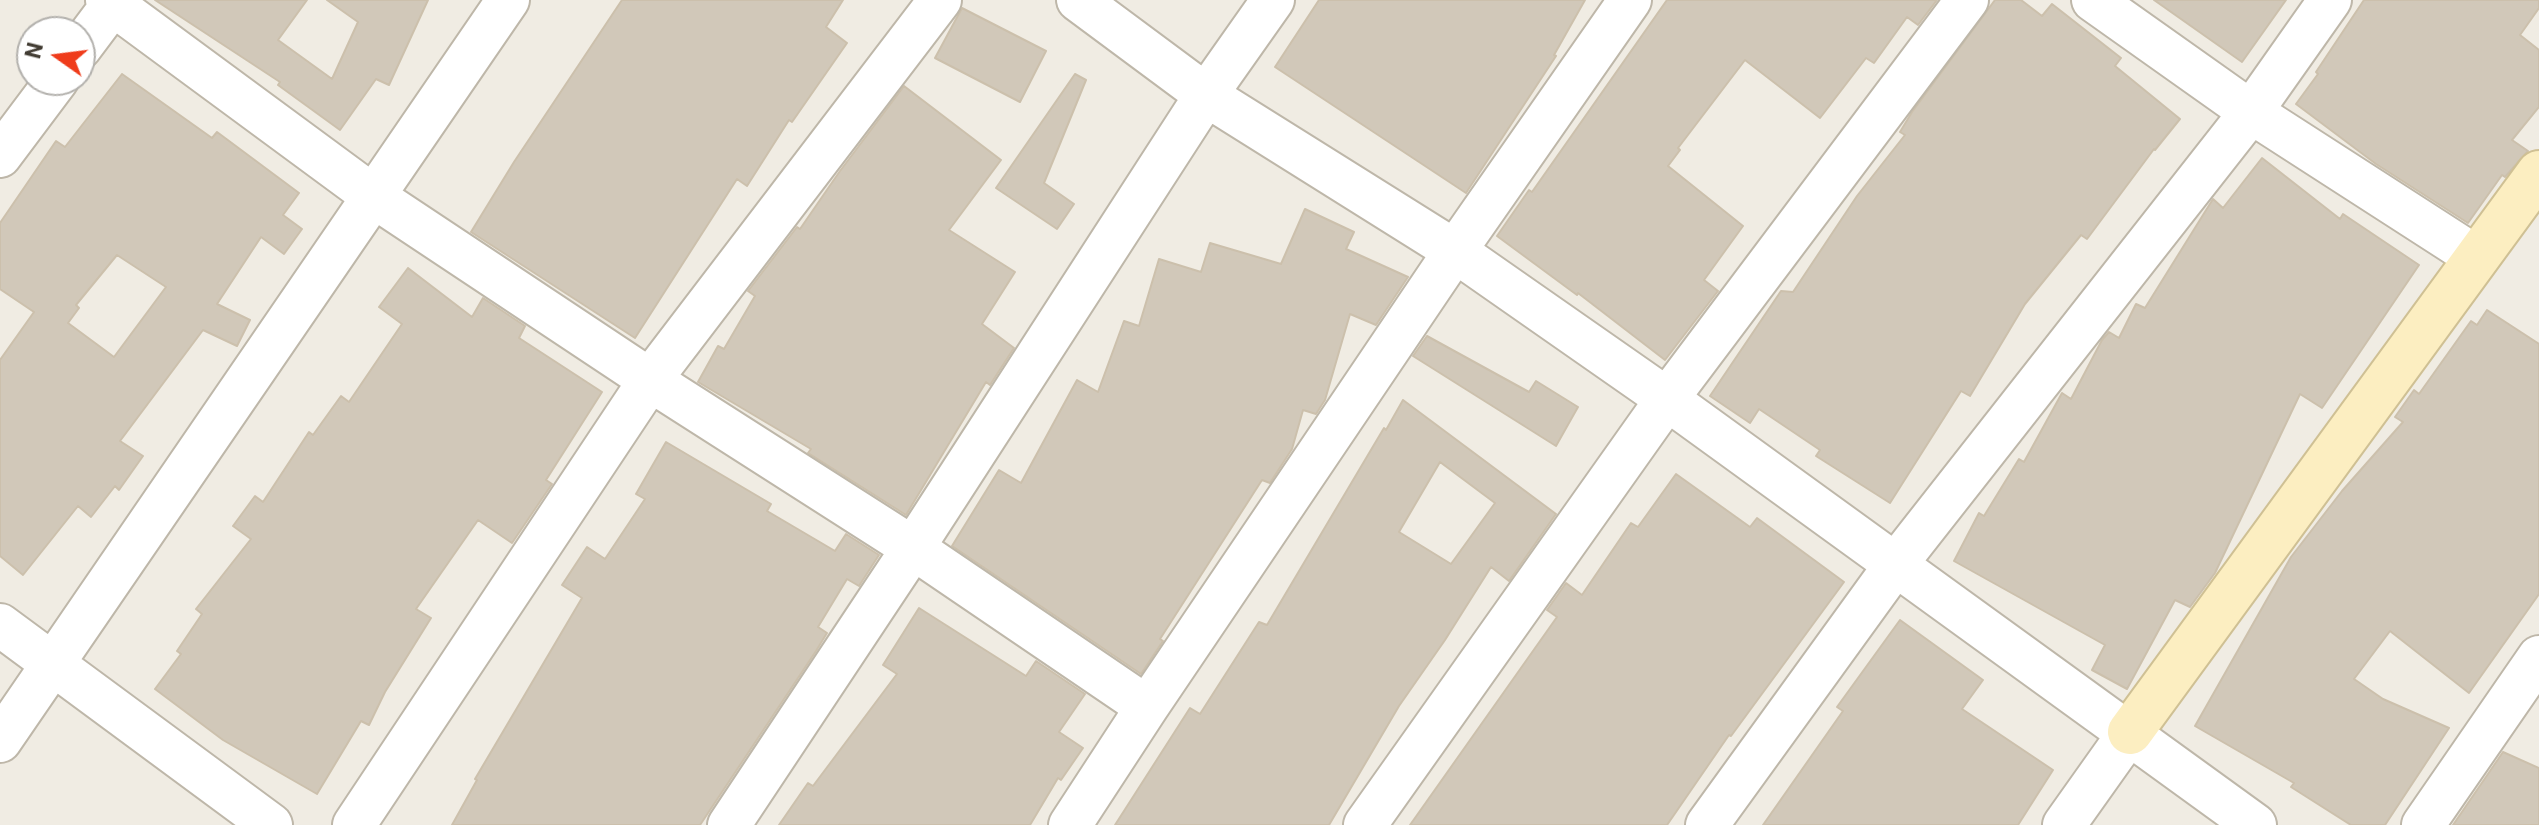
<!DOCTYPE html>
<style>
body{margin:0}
#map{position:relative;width:2539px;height:825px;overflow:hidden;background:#f0ece3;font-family:Roboto,sans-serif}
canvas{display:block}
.north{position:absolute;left:16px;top:16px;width:80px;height:80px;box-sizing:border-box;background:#fff;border:2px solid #b3b1ad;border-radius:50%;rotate:284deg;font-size:22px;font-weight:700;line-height:32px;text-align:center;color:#423c33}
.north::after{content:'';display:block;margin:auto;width:28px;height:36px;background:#ef3c1b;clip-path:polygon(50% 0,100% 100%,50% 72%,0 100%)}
</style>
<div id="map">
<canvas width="2539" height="825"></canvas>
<div class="north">N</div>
</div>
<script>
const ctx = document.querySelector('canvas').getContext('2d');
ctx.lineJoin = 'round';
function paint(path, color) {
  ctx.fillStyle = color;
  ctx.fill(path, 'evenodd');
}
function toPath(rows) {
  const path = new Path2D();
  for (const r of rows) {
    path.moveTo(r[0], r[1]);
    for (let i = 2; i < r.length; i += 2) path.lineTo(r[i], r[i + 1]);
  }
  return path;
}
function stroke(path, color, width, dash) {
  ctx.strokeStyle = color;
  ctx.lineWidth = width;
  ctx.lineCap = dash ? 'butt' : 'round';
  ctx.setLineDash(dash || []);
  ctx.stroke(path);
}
const building = toPath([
 [155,0,307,0,278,40,332,79,358,22,327,0,428,0,389,85,376,79,340,130,278,85,280,82,155,0],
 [622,0,843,0,826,27,847,43,792,122,789,120,747,186,737,179,635,338,471,232,514,162,622,0],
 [1319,0,1585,0,1554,55,1556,56,1466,193,1275,67,1319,0],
 [1667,0,1937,0,1918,25,1907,17,1874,63,1866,58,1820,118,1745,60,1678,148,1680,150,1668,166,1743,226,1704,280,1718,291,1665,360,1578,293,1577,295,1497,236,1529,190,1532,192,1667,0],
 [1995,0,2021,0,2042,16,2052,4,2121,58,2115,66,2180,119,2155,150,2154,149,2087,239,2081,235,2025,304,1970,396,1961,391,1890,503,1816,456,1820,450,1759,409,1750,423,1710,396,1781,291,1793,292,1857,196,1905,135,1900,132,1912,112,1995,0],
 [2154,0,2286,0,2242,62,2154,0],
 [2364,0,2539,0,2539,8,2520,35,2539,50,2539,107,2512,140,2528,151,2505,177,2502,175,2468,223,2376,164,2296,104,2318,74,2316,72,2364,0],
 [962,8,1046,51,1020,102,935,58,962,8],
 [122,74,212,138,217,132,299,193,283,215,302,229,284,254,261,237,217,304,250,320,237,346,203,330,120,441,143,456,119,490,115,486,91,517,78,506,23,575,0,556,0,360,34,312,0,289,0,223,56,141,65,147,122,74],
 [117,255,166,287,114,357,68,323,79,308,76,305,117,255],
 [1075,74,1086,80,1044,183,1074,204,1057,229,996,188,1075,74],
 [904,86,1001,160,949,230,1015,272,982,324,1014,348,990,385,986,382,906,515,808,453,811,449,698,382,718,346,724,349,755,296,748,291,797,227,800,229,840,171,904,86],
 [2262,158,2340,219,2343,214,2419,265,2322,408,2300,394,2215,573,2190,607,2175,600,2127,689,2092,670,2105,645,1954,561,1979,513,1984,516,2019,459,2024,462,2062,393,2071,399,2102,340,2109,332,2119,338,2136,304,2145,308,2213,199,2223,208,2262,158],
 [1305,209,1354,232,1346,249,1408,277,1376,325,1350,314,1325,400,1316,414,1303,410,1292,449,1270,483,1262,480,1160,639,1163,641,1141,674,952,546,999,470,1021,483,1077,380,1098,392,1124,321,1139,326,1159,259,1201,272,1210,243,1281,264,1305,209],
 [408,268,472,317,483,298,525,326,519,338,602,392,546,480,552,484,512,543,478,520,416,609,431,618,385,692,369,725,361,721,317,794,223,740,155,689,181,654,177,651,202,614,196,609,251,539,233,526,255,496,263,502,309,432,313,435,341,396,349,402,402,324,379,307,408,268],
 [2487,310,2539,344,2539,594,2469,693,2390,631,2354,679,2383,699,2449,728,2385,825,2351,825,2291,787,2294,783,2195,726,2291,557,2342,491,2403,422,2395,417,2414,390,2419,394,2471,321,2477,325,2487,310],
 [1427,336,1529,392,1536,381,1578,407,1556,446,1413,356,1427,336],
 [1403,400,1556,514,1509,581,1491,567,1445,640,1399,706,1329,825,1115,825,1190,708,1200,714,1259,622,1267,625,1384,428,1386,430,1403,400],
 [1440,462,1495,503,1451,564,1399,532,1440,462],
 [666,442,771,504,767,511,835,551,846,534,879,555,859,586,847,579,818,627,827,633,816,651,700,825,452,825,477,780,475,779,582,598,562,585,587,547,605,559,645,499,636,494,666,442],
 [1676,474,1750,527,1757,518,1844,582,1731,736,1729,735,1667,825,1410,825,1557,617,1547,610,1566,583,1582,595,1631,523,1638,527,1676,474],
 [919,608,1026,676,1036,661,1085,694,1059,732,1083,748,1061,780,1058,778,1030,825,779,825,808,783,813,786,897,674,883,665,919,608],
 [1900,620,1983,680,1962,709,2053,770,2018,825,1763,825,1843,711,1837,707,1900,620],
 [2503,752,2539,768,2539,825,2453,825,2503,752]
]);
paint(building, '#d1c8b9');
stroke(building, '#ccc0ac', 2);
const street = toPath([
 [107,0,373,196,650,380,913,548,1147,707],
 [1078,0,1206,95,1455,251,1667,399,2255,825],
 [2093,0,2251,112,2476,257],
 [80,48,116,0],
 [0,156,57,80],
 [0,625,271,825],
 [0,741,508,0],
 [354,825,650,380,940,0],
 [729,825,913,548,1206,95,1273,0],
 [1070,825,1147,707,1455,251,1630,0],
 [1365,825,1667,399,1967,0],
 [1707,825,1896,564,2251,112,2330,0],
 [2064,825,2130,732],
 [2423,825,2539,657]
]);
const secondary = toPath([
 [2130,732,2539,173]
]);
stroke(street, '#beb7a9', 46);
stroke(secondary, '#cfc094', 48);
stroke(street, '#fff', 42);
stroke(secondary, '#fceec1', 44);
</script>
